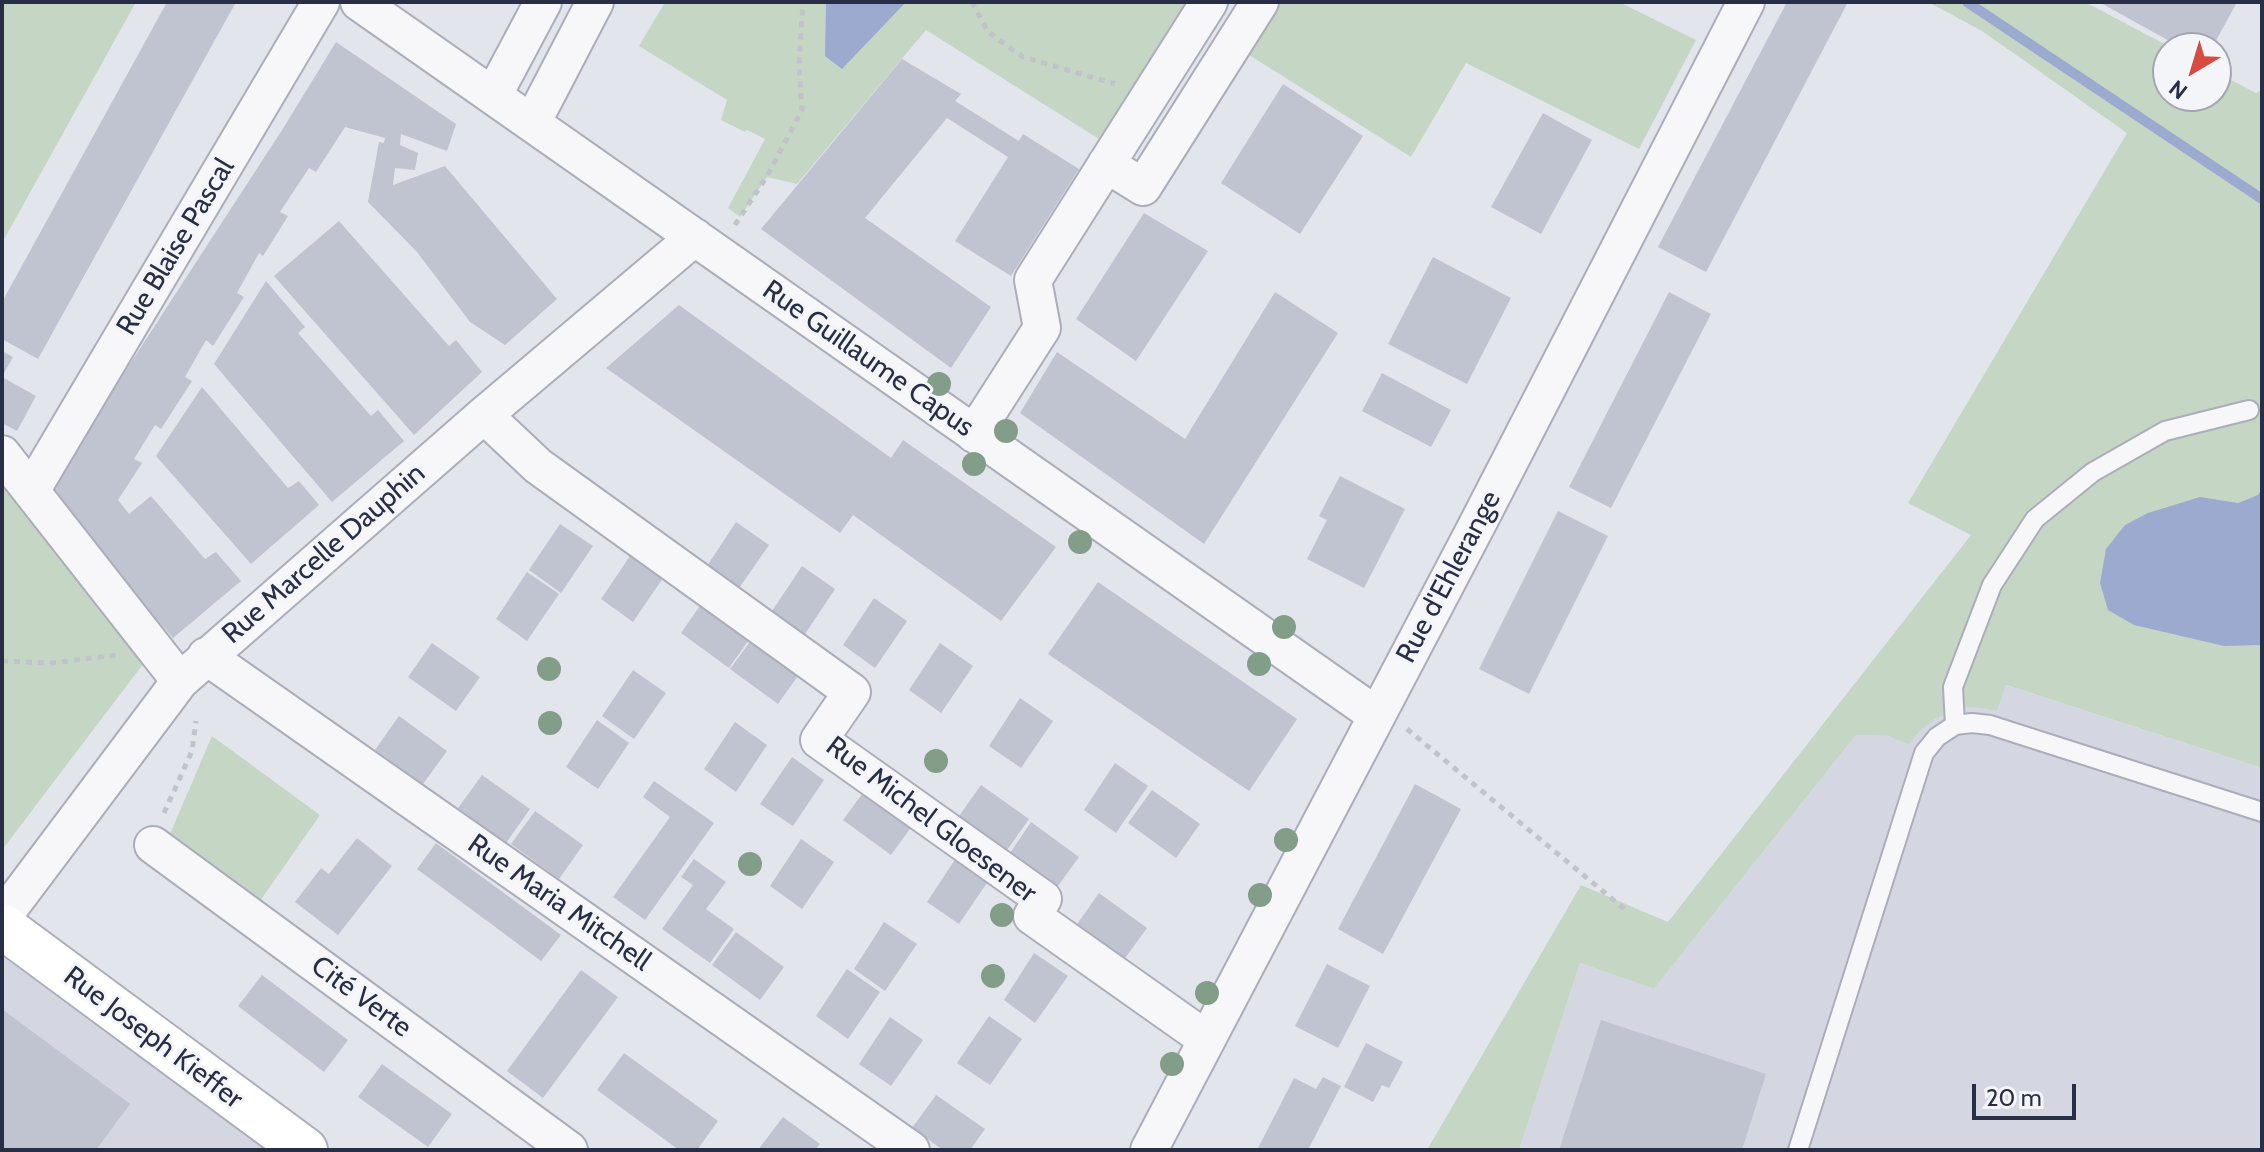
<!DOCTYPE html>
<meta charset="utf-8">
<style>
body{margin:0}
#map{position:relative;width:2264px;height:1152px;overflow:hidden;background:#e3e5ec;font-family:Cabin,sans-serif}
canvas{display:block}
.frame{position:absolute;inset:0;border:4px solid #292e47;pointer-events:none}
.north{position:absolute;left:2152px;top:32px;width:80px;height:80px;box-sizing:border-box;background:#f4f5f9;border:2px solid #a3a5b2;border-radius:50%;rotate:218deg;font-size:22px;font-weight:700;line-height:32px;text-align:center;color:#292e47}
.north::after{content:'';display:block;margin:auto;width:28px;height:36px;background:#d94a40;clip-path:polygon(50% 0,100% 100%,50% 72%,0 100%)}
.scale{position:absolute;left:1972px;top:1084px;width:104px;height:36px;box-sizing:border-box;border:4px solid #292e47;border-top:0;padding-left:10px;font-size:24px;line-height:28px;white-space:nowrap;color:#292e47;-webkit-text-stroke:6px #f4f5f9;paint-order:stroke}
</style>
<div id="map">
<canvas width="2264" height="1152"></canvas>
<div class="frame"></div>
<div class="north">N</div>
<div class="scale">20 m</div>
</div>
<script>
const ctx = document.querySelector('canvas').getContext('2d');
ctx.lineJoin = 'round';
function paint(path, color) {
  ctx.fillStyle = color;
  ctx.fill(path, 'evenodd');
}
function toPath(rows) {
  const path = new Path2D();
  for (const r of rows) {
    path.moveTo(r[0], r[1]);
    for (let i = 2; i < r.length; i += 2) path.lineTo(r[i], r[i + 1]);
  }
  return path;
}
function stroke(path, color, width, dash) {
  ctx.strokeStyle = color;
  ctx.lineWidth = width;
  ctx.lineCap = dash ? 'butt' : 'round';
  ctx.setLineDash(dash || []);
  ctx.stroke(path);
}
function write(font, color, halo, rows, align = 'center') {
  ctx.font = font + ' Cabin,sans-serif';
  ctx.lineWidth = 6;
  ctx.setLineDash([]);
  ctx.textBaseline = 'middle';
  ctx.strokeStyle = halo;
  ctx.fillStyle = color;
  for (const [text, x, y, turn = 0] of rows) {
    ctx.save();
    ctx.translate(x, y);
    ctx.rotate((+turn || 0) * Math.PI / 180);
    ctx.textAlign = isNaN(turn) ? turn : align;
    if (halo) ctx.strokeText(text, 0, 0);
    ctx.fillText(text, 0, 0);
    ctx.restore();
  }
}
paint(toPath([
 [2005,685,2262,768,2262,1150,1519,1150,1580,963,1654,989,1856,735,1888,736,1909,743,1918,733,1935,719,1955,709,1972,707,1997,711],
 [2,926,305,1150,2,1150]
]), '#d4d7e2');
paint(toPath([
 [2,2,136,2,2,243],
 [665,2,1189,2,1099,139,926,30,797,184,767,177,740,217,728,208,765,139,747,130,745,132,721,120,727,100,639,46],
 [1278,2,1619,2,1696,40,1639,149,1466,63,1411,157,1246,53],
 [1928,2,2085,2,2172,48,2168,48,2168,96,2216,96,2216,72,2256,93,2262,90,2262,768,2006,685,1997,711,1972,707,1955,709,1935,719,1918,733,1909,744,1888,736,1856,735,1654,989,1580,963,1519,1150,1427,1150,1581,885,1668,922,1971,535,1908,503,2127,133,1982,31],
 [2,481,147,659,2,850],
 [212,736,320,815,260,901,170,834]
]), '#c5d7c4');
paint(toPath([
 [826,2,906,2,842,69,825,56],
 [2262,489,2262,645,2224,646,2134,625,2108,610,2100,583,2106,549,2125,525,2148,513,2200,497,2238,503,2258,495]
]), '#9caacf');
stroke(toPath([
 [1967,2,2262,199]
]), '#9caacf', 10);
paint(toPath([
 [167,2,236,2,38,359,2,339,2,302],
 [1787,2,1848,2,1706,272,1658,247],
 [2099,2,2237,2,2212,48,2182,48],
 [336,42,456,124,447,151,401,134,400,145,418,153,415,170,395,168,393,185,445,166,557,299,505,345,470,322,417,252,368,202,379,142,384,143,385,138,345,127,316,172,309,168,280,212,288,216,263,256,259,253,237,293,244,297,213,346,206,340,185,377,192,381,161,429,155,425,134,459,142,463,118,500,129,514,151,496,205,559,216,552,241,581,173,638,93,546,96,544,87,533,84,537,46,493,284,127],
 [902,59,961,94,955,101,1019,141,1023,134,1079,169,1011,276,955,241,1008,157,947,118,865,218,991,307,951,368,761,229],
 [1283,84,1363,136,1300,234,1221,183],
 [1543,113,1592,140,1541,234,1491,207],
 [1144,213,1208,251,1136,361,1076,319],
 [339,221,449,346,456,340,482,372,414,435,274,276],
 [1433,257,1511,298,1467,384,1388,344],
 [266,281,305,327,298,333,371,416,378,410,404,441,332,502,214,364],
 [1275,292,1338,333,1204,544,1020,413,1057,352,1185,439],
 [1669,292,1711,314,1611,508,1569,487],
 [679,305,891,458,903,440,1056,547,1001,621,853,515,840,533,606,368],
 [2,351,13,357,2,377,36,396,17,431,2,423],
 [1382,373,1451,410,1431,447,1362,411],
 [202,387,288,488,299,481,319,505,251,564,156,456],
 [1340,476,1405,509,1364,588,1307,559,1327,520,1319,516],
 [1558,511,1608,536,1529,694,1479,669],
 [736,522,769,545,737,591,705,569],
 [560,524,593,546,561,593,529,570],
 [632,553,665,575,633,622,601,599],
 [802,566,835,589,803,637,770,614],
 [527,572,559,594,527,641,496,619],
 [1098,582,1297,719,1249,791,1048,654],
 [874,598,907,621,875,668,843,645],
 [704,600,753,634,729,668,681,633],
 [754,636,802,670,778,704,730,669],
 [432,643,480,677,456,711,408,677],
 [940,643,973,666,941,713,909,690],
 [633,670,666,693,634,739,602,716],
 [1020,698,1053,721,1021,768,989,746],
 [399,716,447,751,423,784,375,750],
 [597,720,629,743,598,789,566,767],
 [735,722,767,745,736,792,704,769],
 [792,757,824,780,793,826,760,804],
 [1115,763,1148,786,1116,833,1084,810],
 [482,775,530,809,506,843,458,808],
 [654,781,714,823,645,920,613,897,670,817,643,797],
 [1415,784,1461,809,1383,954,1338,929],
 [981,785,1029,819,1005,853,957,819],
 [867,787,915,822,891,855,843,820],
 [1152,790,1200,824,1176,858,1128,823],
 [535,811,583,845,559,879,511,844],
 [1031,822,1079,857,1055,890,1008,856],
 [357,838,392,866,338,935,295,902,321,868,329,874],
 [801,839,834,862,802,909,770,886],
 [436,843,561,935,541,961,417,869],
 [958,855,991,877,959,924,927,902],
 [694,859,726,882,706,909,734,929,710,963,662,929,693,885,681,877],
 [1099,893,1147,928,1123,961,1075,927],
 [884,922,917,944,885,991,854,969],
 [736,932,784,967,760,1000,712,965],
 [1034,953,1068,976,1035,1023,1004,1000],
 [1327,964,1370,986,1338,1048,1295,1026],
 [847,969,880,992,848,1039,816,1016],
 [581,970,618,997,543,1098,507,1071],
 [262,975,348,1040,324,1072,238,1006],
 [2,1009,130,1104,96,1150,2,1150],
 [989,1016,1022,1039,990,1085,957,1063],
 [890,1017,923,1040,891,1086,859,1064],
 [1601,1020,1766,1074,1742,1150,1559,1150],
 [1366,1043,1403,1062,1389,1088,1382,1085,1373,1102,1344,1087],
 [624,1053,718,1121,697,1150,679,1150,597,1090],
 [382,1064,452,1114,428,1147,358,1097],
 [1323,1077,1341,1086,1308,1150,1257,1150,1294,1078,1316,1089],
 [936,1095,985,1129,970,1150,943,1150,912,1128],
 [783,1117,820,1144,815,1150,758,1150]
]), '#c0c3d0');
const service = toPath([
 [1955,725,1953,687,1992,585,2035,519,2093,472,2165,431,2249,410],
 [1798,1150,1924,753,1937,737,1955,725,1972,723,1990,725,2262,812]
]);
const minor = toPath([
 [359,2,1376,715],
 [493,96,543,2],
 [532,123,595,2],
 [1106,164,1143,187,1260,2],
 [484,415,538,466,852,692,819,740,1043,899,1032,916,1206,1039],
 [974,434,1042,328,1033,280,1209,2],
 [2,454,180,681],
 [31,491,321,2],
 [206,656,911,1150],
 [153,845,569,1150],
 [2,918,180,681,484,415,695,237],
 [1149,1150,1477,525,1746,2]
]);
const secondary = toPath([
 [2,926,305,1150]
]);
stroke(service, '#abaeba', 22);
stroke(minor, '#abaeba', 40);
stroke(secondary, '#abaeba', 48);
stroke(toPath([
 [972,2,988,32,1023,57,1115,84],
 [735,225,767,176,802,110,799,65,803,2],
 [2,661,51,663,117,655],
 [1407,729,1628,912],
 [164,813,192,751,196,721]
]), '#c1c3cb', 5, [6, 6]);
stroke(service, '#f7f7fa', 18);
stroke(minor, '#f7f7fa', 36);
stroke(secondary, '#fff', 44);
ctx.fillStyle = '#839e88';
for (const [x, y] of [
 [939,384],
 [1006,431],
 [974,464],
 [1080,542],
 [1284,627],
 [1259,664],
 [549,669],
 [550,723],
 [936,761],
 [1286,840],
 [750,864],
 [1260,895],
 [1002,915],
 [993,976],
 [1207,993],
 [1172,1064]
]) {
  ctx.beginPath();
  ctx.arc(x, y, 12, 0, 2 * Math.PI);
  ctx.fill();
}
write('28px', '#292e47', '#f4f5f9', [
 ["Rue Blaise Pascal",176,247,-59],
 ["Rue Guillaume Capus",868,359,35],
 ["Rue Marcelle Dauphin",324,554,-41],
 ["Rue d'Ehlerange",1449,577,-62],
 ["Rue Michel Gloesener",931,820,37],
 ["Rue Maria Mitchell",559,903,35],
 ["Cité Verte",361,997,36],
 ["Rue Joseph Kieffer",153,1038,37]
]);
</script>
